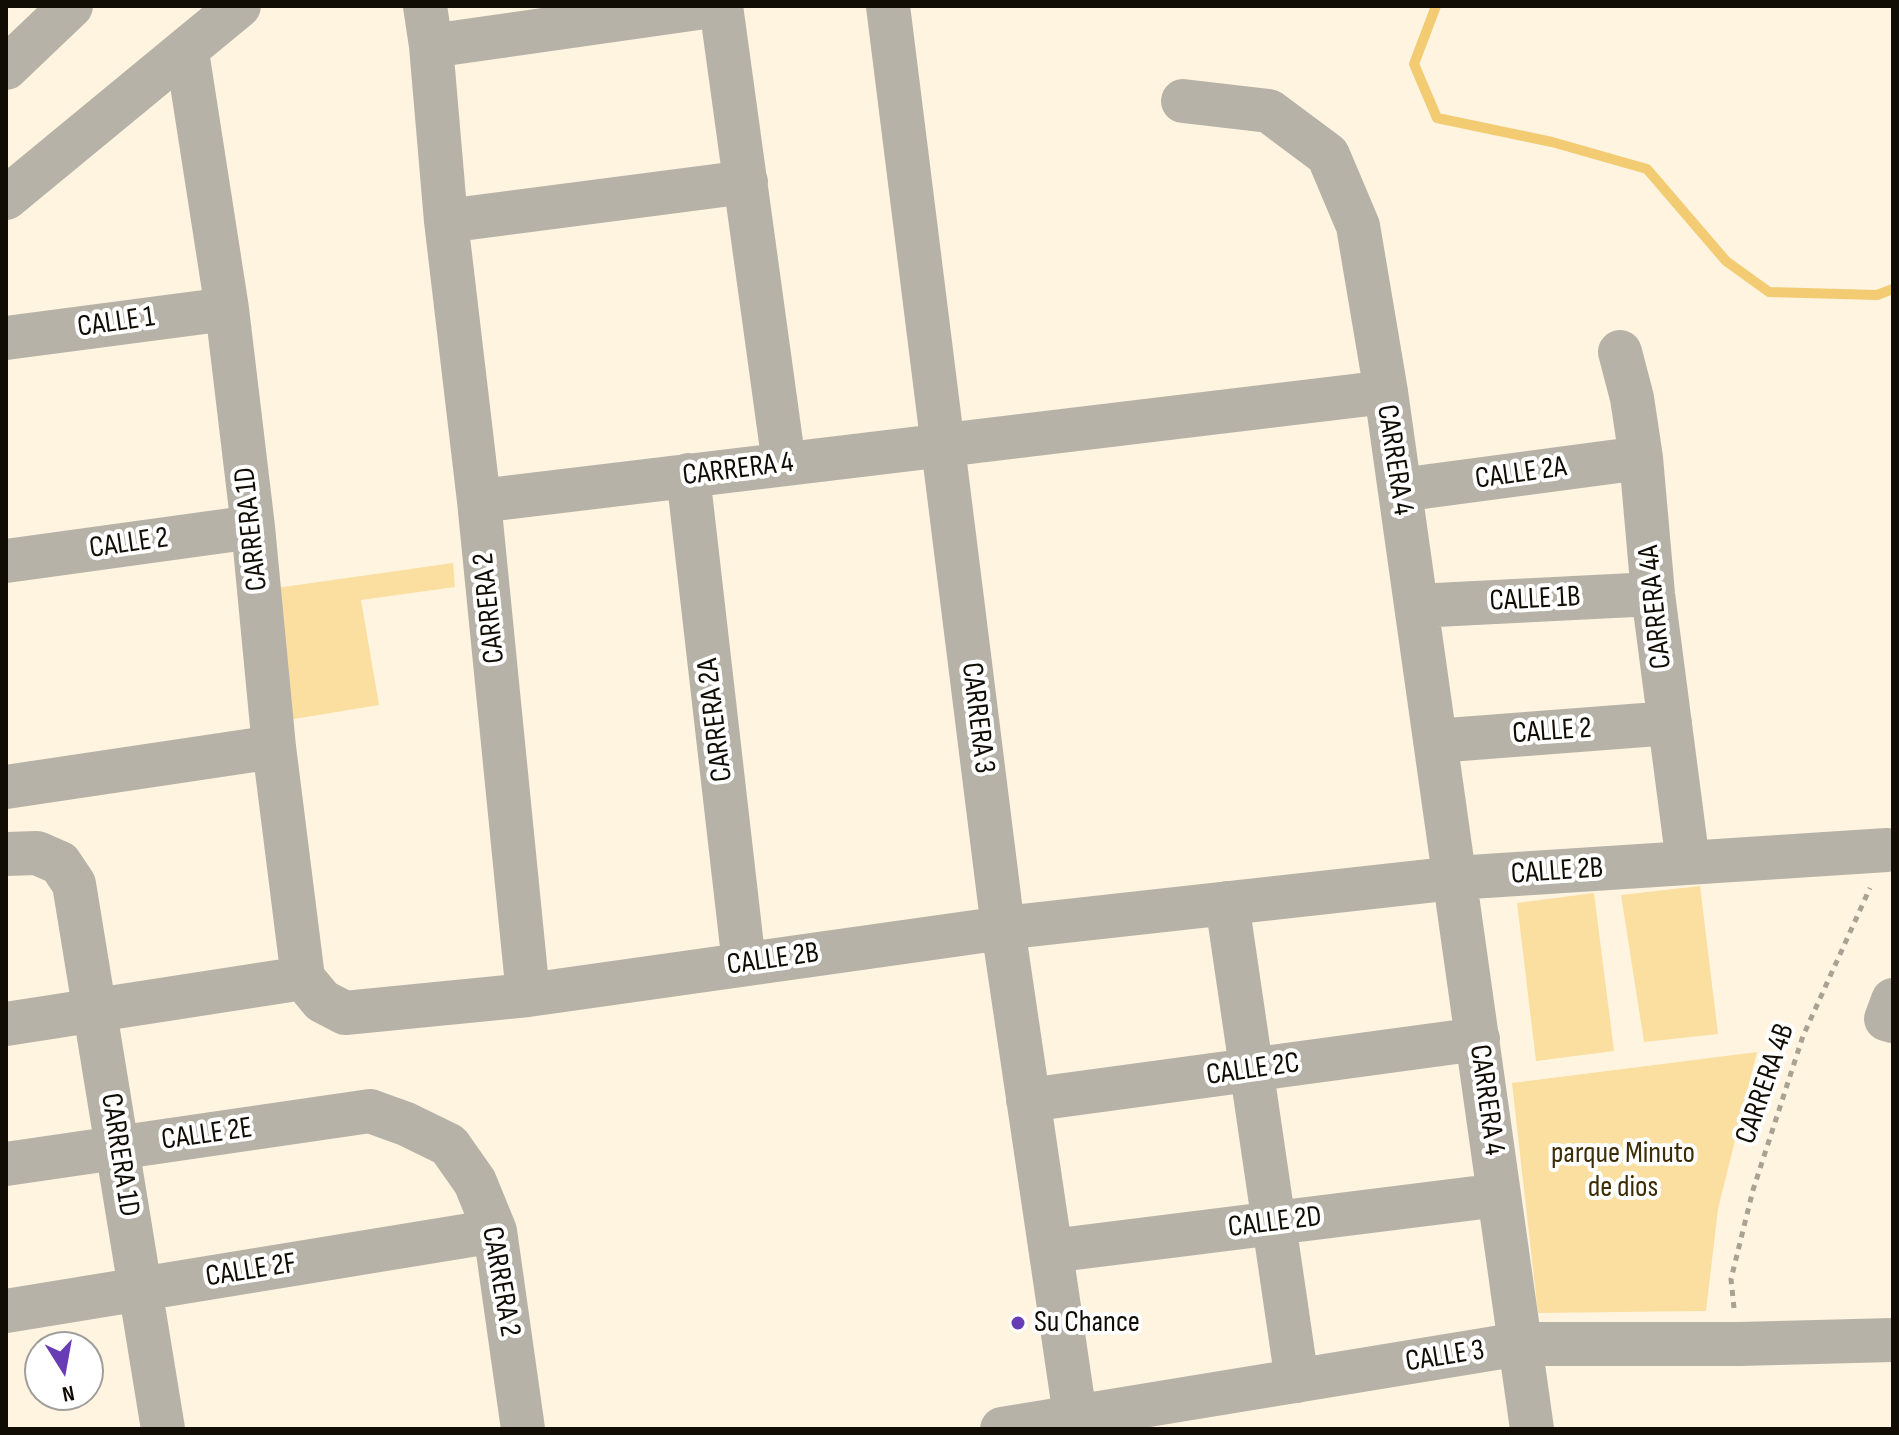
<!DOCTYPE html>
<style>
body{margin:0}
#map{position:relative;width:1899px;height:1435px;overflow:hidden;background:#fef4e0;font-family:"Sofia Sans Condensed",sans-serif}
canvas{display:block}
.frame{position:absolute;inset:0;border:8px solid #110d05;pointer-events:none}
.north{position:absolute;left:24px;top:1331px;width:80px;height:80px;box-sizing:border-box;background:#fff;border:2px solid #a09e9b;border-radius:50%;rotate:169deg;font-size:22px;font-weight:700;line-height:32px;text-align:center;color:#110d05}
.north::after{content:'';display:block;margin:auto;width:28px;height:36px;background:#683cb4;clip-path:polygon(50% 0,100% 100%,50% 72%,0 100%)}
</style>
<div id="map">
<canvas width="1899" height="1435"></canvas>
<div class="frame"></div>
<div class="north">N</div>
</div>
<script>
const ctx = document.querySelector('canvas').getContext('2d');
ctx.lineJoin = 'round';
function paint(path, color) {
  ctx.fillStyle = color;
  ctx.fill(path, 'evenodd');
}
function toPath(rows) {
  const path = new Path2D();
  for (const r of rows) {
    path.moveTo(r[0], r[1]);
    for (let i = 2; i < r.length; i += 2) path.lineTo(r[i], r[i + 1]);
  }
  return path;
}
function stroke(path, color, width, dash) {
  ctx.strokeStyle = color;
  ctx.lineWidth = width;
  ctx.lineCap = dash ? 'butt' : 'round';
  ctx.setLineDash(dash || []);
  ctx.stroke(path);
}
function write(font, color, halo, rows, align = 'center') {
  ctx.font = font + ' "Sofia Sans Condensed",sans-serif';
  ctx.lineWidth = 8;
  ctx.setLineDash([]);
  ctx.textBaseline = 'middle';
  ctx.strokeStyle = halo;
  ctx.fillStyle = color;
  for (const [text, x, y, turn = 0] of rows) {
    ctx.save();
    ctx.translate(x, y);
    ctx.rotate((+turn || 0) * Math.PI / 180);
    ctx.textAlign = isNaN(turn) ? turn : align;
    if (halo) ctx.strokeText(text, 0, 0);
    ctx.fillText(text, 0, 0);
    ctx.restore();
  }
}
paint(toPath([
 [453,563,455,587,361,600,379,705,288,720,269,589],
 [1700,886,1718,1034,1644,1042,1621,895],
 [1594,893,1614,1051,1536,1061,1517,903],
 [1757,1052,1718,1209,1706,1311,1538,1313,1512,1083]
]), '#fbdfa1');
stroke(toPath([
 [1436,6,1414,64,1437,118,1552,142,1647,169,1726,261,1769,292,1877,295,1893,289]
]), '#f3cb72', 10);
stroke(toPath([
 [1734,1308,1731,1279,1753,1190,1803,1036,1870,888]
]), '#a9a192', 5, [6, 6]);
stroke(toPath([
 [425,6,431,46,446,221,479,501,528,995],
 [721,6,784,464],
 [888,6,1003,928,1077,1429],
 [431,46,712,6],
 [187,52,227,309,253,527,274,747,303,978,322,1001,345,1013,528,995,1003,928,1455,878,1887,850],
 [6,68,71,6],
 [1183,101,1269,111,1328,155,1358,226,1386,392,1532,1429],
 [6,198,239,6],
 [446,221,746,182],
 [6,338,227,309],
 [1620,352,1632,398,1641,458,1653,594,1688,863],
 [688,475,744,964],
 [1400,490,1641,458],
 [479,501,1386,392],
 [6,561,253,527],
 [1416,606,1653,594],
 [1435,741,1670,723],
 [6,787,274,747],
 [6,854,37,853,60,863,74,884,163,1429],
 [1227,903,1297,1381],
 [1893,1000,1886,1019,1893,1021],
 [6,1024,303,978],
 [1028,1100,1478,1039],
 [6,1164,370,1111,406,1124,449,1145,475,1182,495,1231,523,1429],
 [1051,1251,1499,1195],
 [6,1311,495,1231],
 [1002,1429,1520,1344,1739,1344,1893,1340]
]), '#b7b2a7', 44);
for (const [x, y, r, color] of [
 [1018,1323,8,"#683cb4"]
]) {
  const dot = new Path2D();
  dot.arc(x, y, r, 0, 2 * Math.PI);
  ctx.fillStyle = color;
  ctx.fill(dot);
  stroke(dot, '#fff', 3);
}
write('30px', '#110d05', '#fff', [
 ["CALLE 1",116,323,-8],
 ["CARRERA 4",1394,460,81],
 ["CARRERA 4",738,470,-7],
 ["CALLE 2A",1521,474,-8],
 ["CARRERA 1D",252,529,-96],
 ["CALLE 2",129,544,-8],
 ["CALLE 1B",1535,600,-3],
 ["CARRERA 4A",1656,607,-96],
 ["CARRERA 2",490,608,-96],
 ["CARRERA 3",977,718,83],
 ["CARRERA 2A",716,720,-97],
 ["CALLE 2",1552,732,-4],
 ["CALLE 2B",1557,872,-4],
 ["CALLE 2B",773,960,-8],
 ["CALLE 2C",1253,1070,-8],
 ["CARRERA 4B",1766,1084,-71],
 ["CARRERA 4",1486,1100,82],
 ["CALLE 2E",207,1135,-8],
 ["CARRERA 1D",119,1155,81],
 ["CALLE 2D",1275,1223,-7],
 ["CALLE 2F",251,1271,-9],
 ["CARRERA 2",500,1282,80],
 ["CALLE 3",1445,1357,-9]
]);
write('30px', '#3d2d04', '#fff', [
 ["parque Minuto",1623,1154],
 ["de dios",1623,1188]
]);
write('30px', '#110d05', '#fff', [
 ["Su Chance",1034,1323]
], 'left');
</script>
